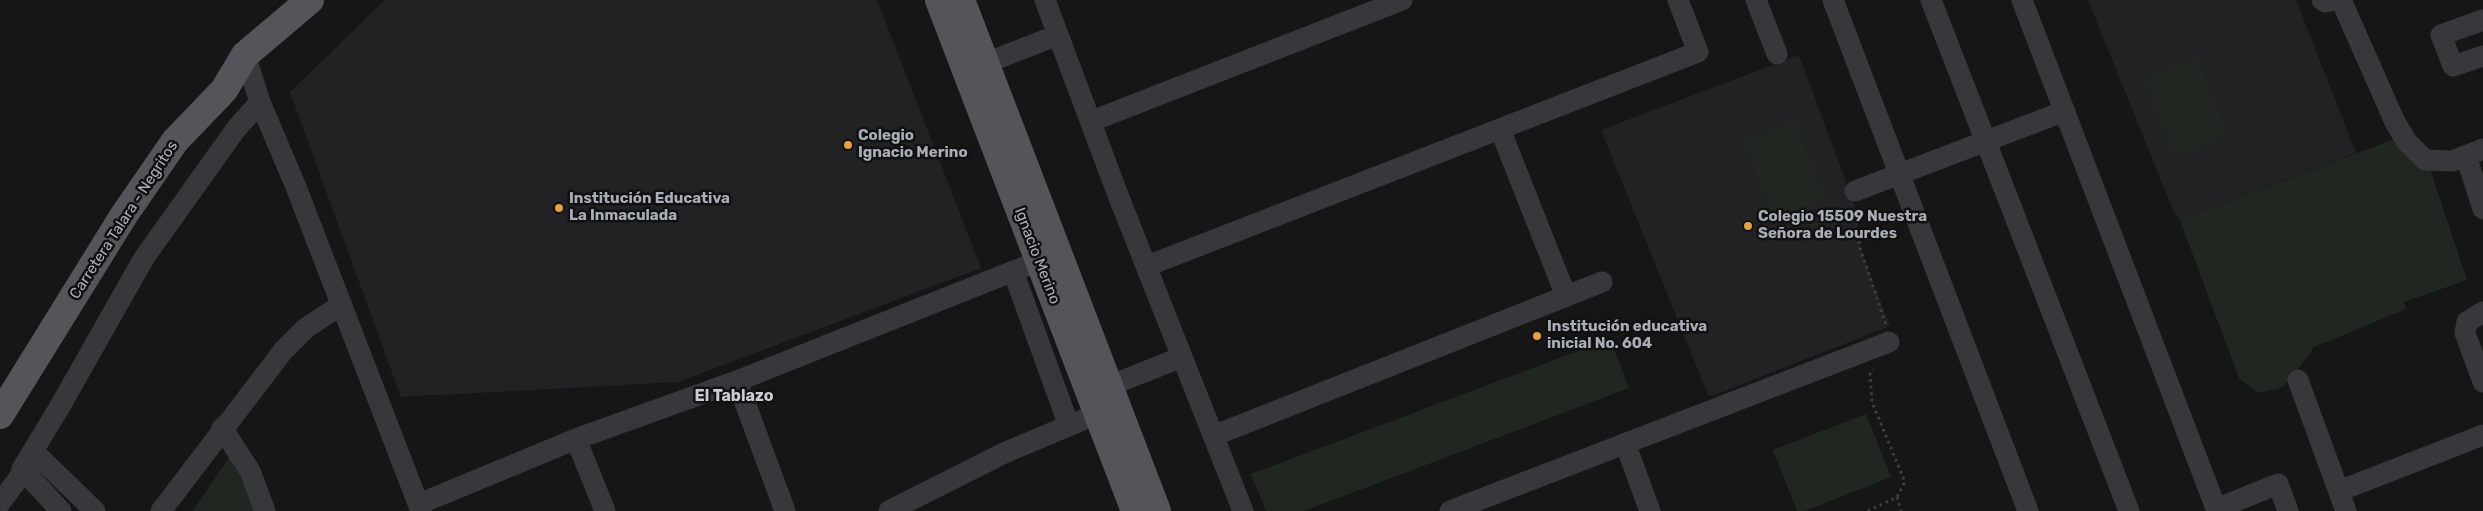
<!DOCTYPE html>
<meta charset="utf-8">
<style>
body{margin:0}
canvas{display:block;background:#161617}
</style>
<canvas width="2483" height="511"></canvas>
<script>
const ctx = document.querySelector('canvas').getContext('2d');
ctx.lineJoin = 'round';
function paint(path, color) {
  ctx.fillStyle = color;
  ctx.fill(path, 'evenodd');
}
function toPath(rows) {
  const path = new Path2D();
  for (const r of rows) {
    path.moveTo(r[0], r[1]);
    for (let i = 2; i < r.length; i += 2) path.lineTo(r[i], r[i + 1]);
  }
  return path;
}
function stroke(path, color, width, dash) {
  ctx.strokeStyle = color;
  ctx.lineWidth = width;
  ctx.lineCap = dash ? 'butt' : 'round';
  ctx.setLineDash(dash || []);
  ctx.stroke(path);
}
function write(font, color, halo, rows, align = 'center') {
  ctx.font = font + ' Rubik,sans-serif';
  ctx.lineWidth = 5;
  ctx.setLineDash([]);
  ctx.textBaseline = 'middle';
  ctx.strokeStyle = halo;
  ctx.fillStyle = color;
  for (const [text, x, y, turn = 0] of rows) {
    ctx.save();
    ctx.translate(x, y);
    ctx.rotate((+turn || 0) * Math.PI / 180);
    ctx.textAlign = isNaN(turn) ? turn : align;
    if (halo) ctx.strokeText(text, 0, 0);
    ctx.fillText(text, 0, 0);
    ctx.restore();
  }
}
paint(toPath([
 [385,0,877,0,981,268,678,382,401,397,290,92],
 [2088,0,2296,0,2356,153,2180,220,2173,210],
 [1799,55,1854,204,1860,248,1890,326,1709,397,1601,130]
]), '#222224');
paint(toPath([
 [2196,58,2227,136,2175,157,2144,79],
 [1795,121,1825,198,1775,218,1745,141],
 [2408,134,2423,148,2467,280,2404,302,2406,309,2314,347,2290,380,2280,388,2258,393,2239,378,2180,220],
 [1610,339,1629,388,1304,511,1266,511,1251,474],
 [1866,414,1891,477,1805,511,1797,511,1773,450],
 [234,450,268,511,193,511]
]), '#202720');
stroke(toPath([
 [1855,209,1860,248,1886,325],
 [1897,497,1901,511],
 [1868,511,1897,497,1905,482,1872,402,1870,374,1873,369]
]), '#3d3f43', 3, [2.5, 4]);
stroke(toPath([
 [1045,0,1118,195,1243,511],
 [1756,0,1777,54],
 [1833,0,2028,511],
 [1931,0,2129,511],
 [2022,0,2217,511],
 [2322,0,2325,2,2335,0],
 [2341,0,2395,122,2407,142,2425,160,2452,161,2483,149],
 [2483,20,2441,35,2453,66,2483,56],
 [245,55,260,102,296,187,421,511],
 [986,63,1058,35],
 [1092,121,1402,0],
 [1500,129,1566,296],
 [2466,156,2483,209],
 [1855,191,2065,111],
 [1147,266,1698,52,1678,0],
 [1013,271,1069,426],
 [2483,312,2467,322,2465,333,2483,382],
 [2298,380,2346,511],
 [737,381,785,511],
 [1109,386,1182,357],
 [222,428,250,471,265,511],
 [1213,436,1602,282],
 [576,439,605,511],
 [1625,443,1650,511],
 [33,451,95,511],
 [22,469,61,511],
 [2339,491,2483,435],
 [0,503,21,475,22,469,59,408,144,258,236,129,260,102],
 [419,504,576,439,737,381,1054,255],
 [2216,509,2278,484,2288,511],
 [161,511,283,351,306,328,341,305],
 [889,511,1004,453,1111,408],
 [1450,511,1889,342]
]), '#37383c', 21);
stroke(toPath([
 [939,0,1135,511],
 [961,0,1157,511],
 [0,415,124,215,175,141,224,90,245,55,310,0]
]), '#53555b', 28);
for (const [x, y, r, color] of [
 [848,145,5,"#e8a23c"],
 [559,208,5,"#e8a23c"],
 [1748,226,5,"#e8a23c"],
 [1537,336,5,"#e8a23c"]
]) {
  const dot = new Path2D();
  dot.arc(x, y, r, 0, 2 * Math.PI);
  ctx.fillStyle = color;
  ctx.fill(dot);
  stroke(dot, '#111112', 2);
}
write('bold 15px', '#a8aeb7', '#111112', [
 ["Colegio",858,136],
 ["Ignacio Merino",858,153],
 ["Institución Educativa",569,199],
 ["La Inmaculada",569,216],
 ["Colegio 15509 Nuestra",1758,217],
 ["Señora de Lourdes",1758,234],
 ["Institución educativa",1547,327],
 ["inicial No. 604",1547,344]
], 'left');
write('15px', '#a8aeb7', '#111112', [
 ["Carretera Talara - Negritos",124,220,-57],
 ["Ignacio Merino",1037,256,69]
]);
write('bold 16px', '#c9ccd3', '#111112', [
 ["El Tablazo",734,396]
]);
</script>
